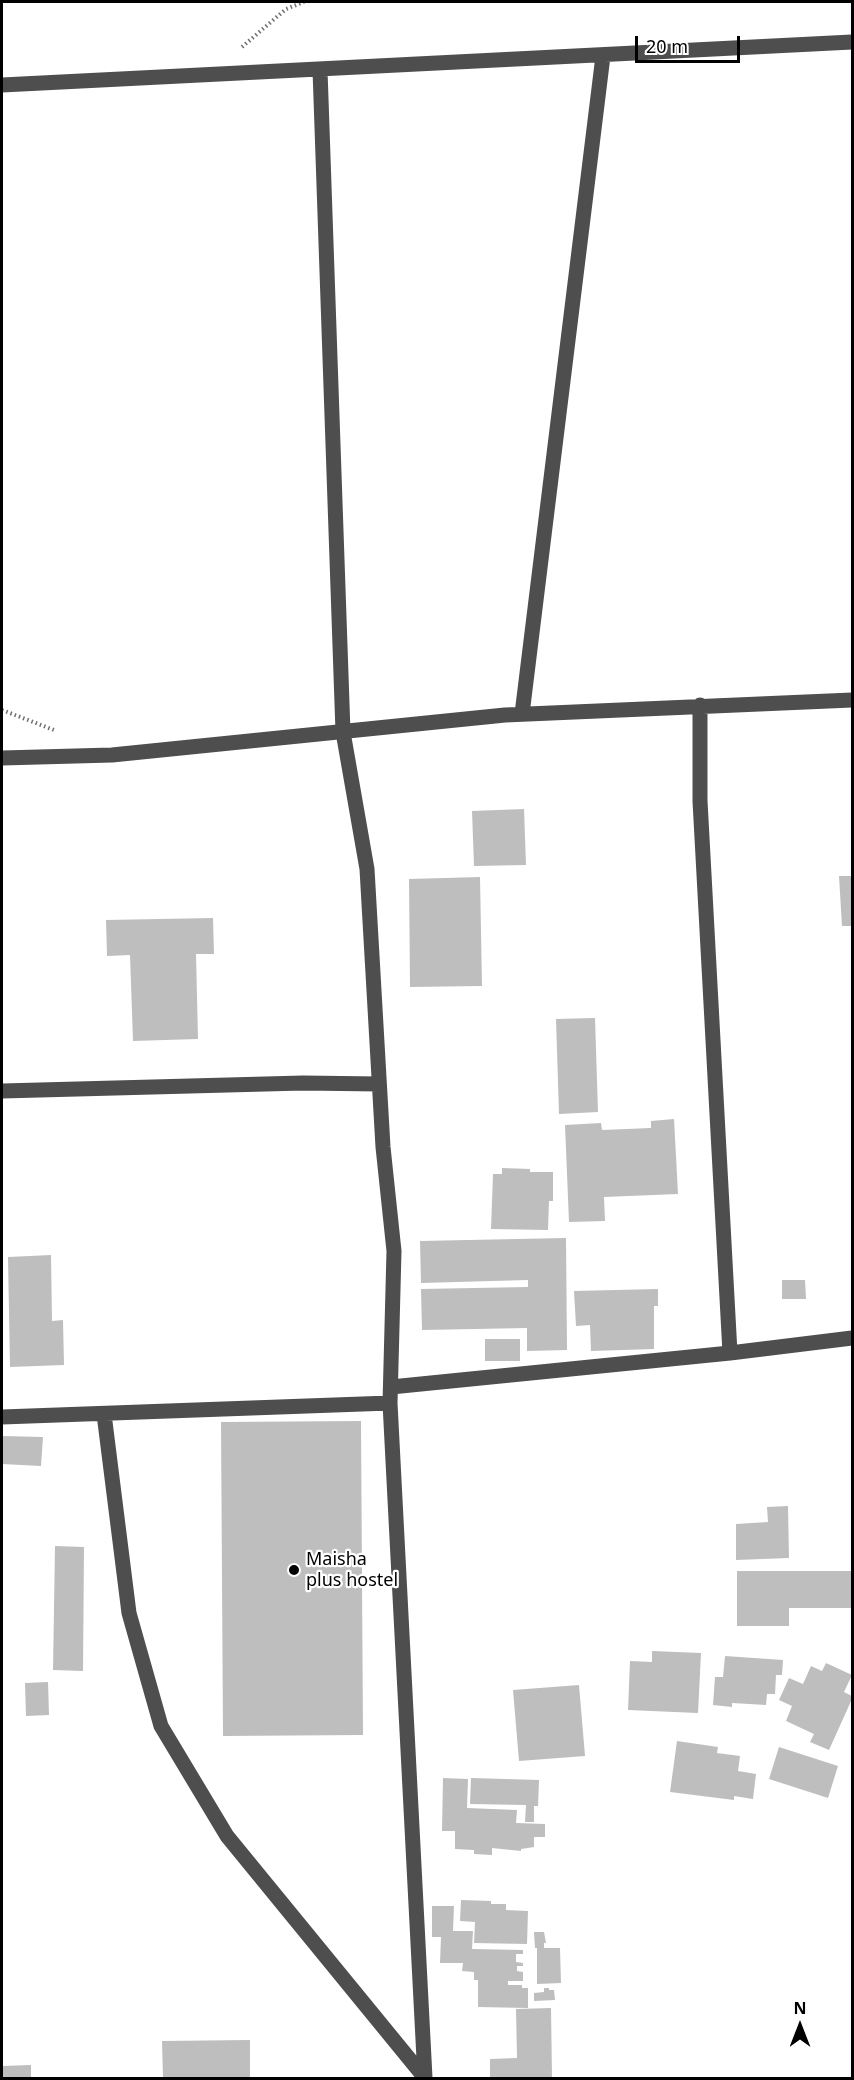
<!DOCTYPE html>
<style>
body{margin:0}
#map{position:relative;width:854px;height:2080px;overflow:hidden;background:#fff;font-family:"Noto Sans",sans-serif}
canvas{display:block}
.frame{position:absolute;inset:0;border:3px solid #000;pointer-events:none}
.north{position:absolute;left:770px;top:1996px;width:60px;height:60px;-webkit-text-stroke:4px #fff;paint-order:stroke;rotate:0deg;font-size:16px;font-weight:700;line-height:24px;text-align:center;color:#000}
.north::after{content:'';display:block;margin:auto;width:21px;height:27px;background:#000;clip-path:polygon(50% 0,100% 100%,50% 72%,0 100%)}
.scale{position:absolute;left:635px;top:36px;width:105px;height:27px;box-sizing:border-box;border:3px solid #000;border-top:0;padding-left:8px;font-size:18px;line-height:21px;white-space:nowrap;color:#000;-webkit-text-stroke:4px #fff;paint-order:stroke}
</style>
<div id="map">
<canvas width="854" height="2080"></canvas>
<div class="frame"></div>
<div class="north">N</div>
<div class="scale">20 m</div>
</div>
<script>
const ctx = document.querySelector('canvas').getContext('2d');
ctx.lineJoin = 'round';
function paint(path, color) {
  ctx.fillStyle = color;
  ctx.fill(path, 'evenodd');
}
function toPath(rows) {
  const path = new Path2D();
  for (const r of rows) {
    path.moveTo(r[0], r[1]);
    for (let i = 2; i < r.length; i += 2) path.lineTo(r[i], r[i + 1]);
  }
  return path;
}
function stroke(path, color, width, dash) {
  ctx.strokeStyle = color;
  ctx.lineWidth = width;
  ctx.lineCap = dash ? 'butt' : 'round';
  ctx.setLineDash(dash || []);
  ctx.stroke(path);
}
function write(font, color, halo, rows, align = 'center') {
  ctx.font = font + ' "Noto Sans",sans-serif';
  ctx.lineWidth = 4.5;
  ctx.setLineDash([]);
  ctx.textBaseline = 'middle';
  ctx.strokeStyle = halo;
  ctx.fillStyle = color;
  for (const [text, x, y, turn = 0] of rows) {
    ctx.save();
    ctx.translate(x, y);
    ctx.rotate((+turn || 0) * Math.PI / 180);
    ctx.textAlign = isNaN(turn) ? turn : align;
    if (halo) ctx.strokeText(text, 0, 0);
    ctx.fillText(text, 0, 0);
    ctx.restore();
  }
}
paint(toPath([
 [524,809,526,865,474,866,472,811],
 [839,876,852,876,852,926,842,926],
 [480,877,482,986,410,987,409,879],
 [213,918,214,954,196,954,198,1039,133,1041,130,955,107,956,106,920],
 [595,1018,598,1112,559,1114,556,1019],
 [674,1119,678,1194,604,1197,605,1221,569,1222,565,1125,601,1123,602,1130,651,1128,651,1121],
 [502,1168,530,1169,530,1172,553,1172,553,1201,549,1201,548,1230,491,1229,493,1174,502,1174],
 [566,1238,567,1350,527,1351,527,1328,422,1330,421,1289,528,1287,528,1280,421,1283,420,1241],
 [51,1255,52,1321,63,1320,64,1365,10,1367,8,1257],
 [782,1280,805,1280,806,1299,782,1299],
 [658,1289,658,1306,654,1306,654,1349,591,1351,590,1325,576,1326,574,1291],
 [485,1339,520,1339,520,1361,485,1361],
 [361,1421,363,1735,223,1736,221,1422],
 [2,1436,43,1437,41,1466,2,1464],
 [788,1506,789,1558,736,1560,736,1524,768,1522,767,1507],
 [55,1546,84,1547,83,1671,53,1670],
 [737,1571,852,1571,852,1608,789,1608,789,1626,737,1626],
 [652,1651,701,1653,698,1713,628,1710,630,1661,652,1662],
 [725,1656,783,1660,782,1675,776,1675,775,1694,767,1694,766,1705,732,1703,732,1707,713,1705,715,1677,723,1677],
 [826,1663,852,1675,844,1692,852,1696,852,1699,829,1750,810,1742,814,1734,786,1721,792,1706,779,1700,789,1678,803,1684,811,1666,822,1671],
 [48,1682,49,1715,26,1716,25,1683],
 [579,1685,585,1756,519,1761,513,1690],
 [677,1741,718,1747,717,1753,740,1756,738,1771,756,1774,753,1799,734,1796,734,1800,670,1792],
 [779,1747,838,1766,828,1798,769,1779],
 [443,1778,468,1779,467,1808,517,1810,516,1823,545,1824,545,1837,534,1837,534,1847,521,1849,521,1851,492,1848,492,1855,474,1854,474,1850,455,1849,455,1831,442,1831],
 [471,1778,539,1780,538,1806,534,1806,534,1822,525,1822,526,1805,470,1804],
 [461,1900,491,1901,491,1904,506,1904,506,1910,528,1911,527,1944,474,1943,475,1922,460,1921],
 [432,1906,454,1906,453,1931,473,1931,472,1949,523,1950,523,1954,516,1954,516,1962,523,1963,523,1966,517,1966,517,1971,523,1972,523,1981,508,1981,508,1985,522,1985,522,1988,528,1988,528,2008,478,2007,478,1980,474,1980,474,1972,462,1971,463,1963,440,1963,441,1937,432,1937],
 [534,1932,544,1932,546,1943,544,1943,544,1948,560,1948,561,1983,537,1984,537,1948,535,1948],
 [544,1988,549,1988,549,1990,554,1990,555,2000,534,2001,534,1993,544,1992],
 [551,2008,552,2078,490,2078,490,2059,517,2058,516,2009],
 [250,2040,250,2078,163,2078,162,2041],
 [31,2065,31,2078,2,2078,2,2066]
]), '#bebebe');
stroke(toPath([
 [242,47,286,9,304,2],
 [2,710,54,730]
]), '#707070', 4, [1.5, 3]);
stroke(toPath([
 [320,70,343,732,367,869,383,1147,394,1251,390,1403,425,2078],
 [2,85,852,42],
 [700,705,700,801,730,1353],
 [522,714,603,56],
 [2,758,112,755,505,715,852,700],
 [2,1091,303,1083,379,1084],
 [391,1387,730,1353,852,1338],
 [104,1414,129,1613,161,1726,227,1836,425,2078],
 [2,1417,390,1403]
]), '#4e4e4e', 15);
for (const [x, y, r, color] of [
 [294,1570,6,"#000"]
]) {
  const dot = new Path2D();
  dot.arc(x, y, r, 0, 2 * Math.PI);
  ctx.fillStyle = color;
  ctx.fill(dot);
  stroke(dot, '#fff', 2);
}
write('18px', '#000', '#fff', [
 ["Maisha",306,1560],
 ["plus hostel",306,1581]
], 'left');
</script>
